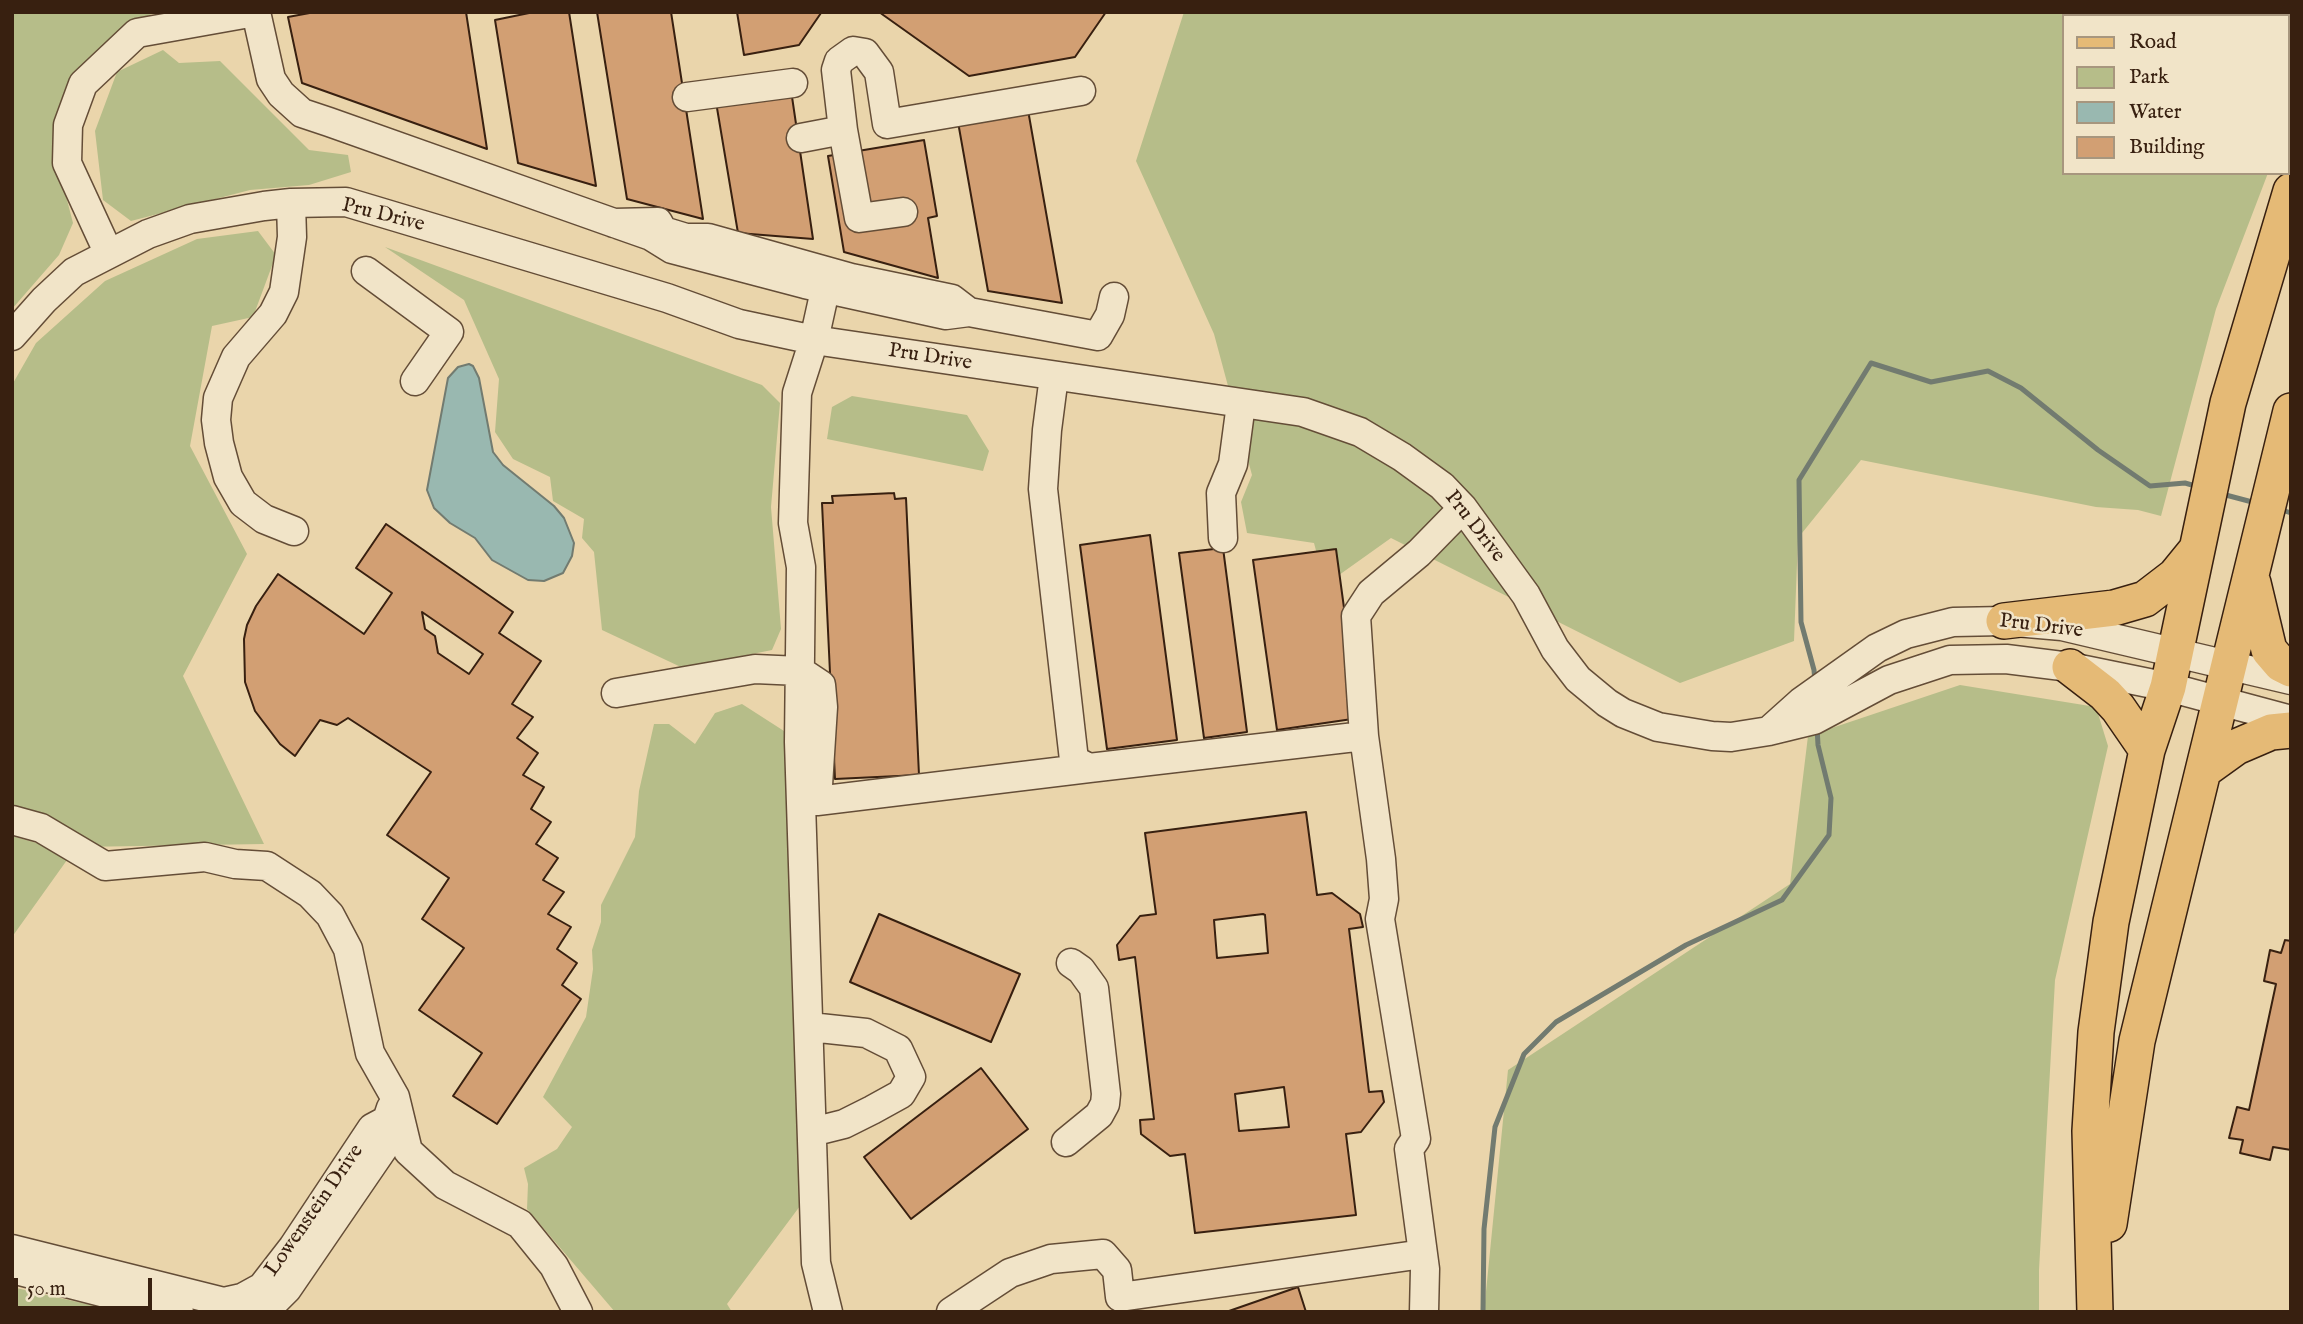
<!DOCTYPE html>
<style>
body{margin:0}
#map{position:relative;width:2303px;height:1324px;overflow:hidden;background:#ead5ab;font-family:"IM FELL English",serif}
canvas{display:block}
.frame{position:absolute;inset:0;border:14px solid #382010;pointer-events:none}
.legend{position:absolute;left:2062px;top:14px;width:228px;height:161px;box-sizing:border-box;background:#f1e4c8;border:2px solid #a7967e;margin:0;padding:9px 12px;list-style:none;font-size:21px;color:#382010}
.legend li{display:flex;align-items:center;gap:14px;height:35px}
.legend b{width:35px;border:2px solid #a7967e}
.scale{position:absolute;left:14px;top:1278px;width:138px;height:32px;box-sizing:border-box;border:4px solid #382010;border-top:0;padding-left:9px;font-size:21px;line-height:24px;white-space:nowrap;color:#382010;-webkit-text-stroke:5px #f1e4c8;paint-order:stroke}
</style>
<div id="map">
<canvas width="2303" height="1324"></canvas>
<div class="frame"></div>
<ul class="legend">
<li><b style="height:9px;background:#e5ba76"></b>Road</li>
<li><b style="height:19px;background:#b6bd89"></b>Park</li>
<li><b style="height:19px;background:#99b8b0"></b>Water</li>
<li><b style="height:19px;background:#d29f73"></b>Building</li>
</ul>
<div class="scale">50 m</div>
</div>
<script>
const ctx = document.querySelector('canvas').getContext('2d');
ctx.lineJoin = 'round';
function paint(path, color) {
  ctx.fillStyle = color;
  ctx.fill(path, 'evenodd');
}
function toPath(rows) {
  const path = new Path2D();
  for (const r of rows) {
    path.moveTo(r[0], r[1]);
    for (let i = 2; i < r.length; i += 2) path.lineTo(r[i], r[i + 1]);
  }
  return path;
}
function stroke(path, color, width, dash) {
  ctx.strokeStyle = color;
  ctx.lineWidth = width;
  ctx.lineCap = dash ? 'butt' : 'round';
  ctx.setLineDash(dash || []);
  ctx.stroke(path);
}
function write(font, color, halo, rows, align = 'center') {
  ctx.font = font + ' "IM FELL English",serif';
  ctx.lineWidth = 5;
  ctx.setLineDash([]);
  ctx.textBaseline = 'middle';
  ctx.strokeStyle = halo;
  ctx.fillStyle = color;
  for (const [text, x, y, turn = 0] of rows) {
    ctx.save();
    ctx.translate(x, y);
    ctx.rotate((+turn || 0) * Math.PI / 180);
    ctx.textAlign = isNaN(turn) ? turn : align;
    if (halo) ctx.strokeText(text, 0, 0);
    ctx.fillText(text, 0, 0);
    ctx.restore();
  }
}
paint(toPath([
 [12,12,155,12,133,24,107,46,58,165,73,223,59,255,12,309],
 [1184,12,2291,12,2291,114,2287,123,2287,16,2063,16,2063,173,2268,173,2216,309,2161,516,2138,510,2096,507,1861,460,1798,538,1794,641,1680,683,1391,538,1325,585,1314,543,1247,533,1241,502,1252,475,1214,334,1136,161],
 [163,50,179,63,220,61,309,150,348,155,351,172,309,185,250,190,131,221,103,200,95,131,117,72],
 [258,231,276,255,253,317,212,326,190,446,247,554,183,676,264,844,78,847,42,818,12,806,12,385,36,343,105,281,197,239],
 [385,247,762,385,780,403,771,507,781,629,772,650,683,668,602,630,594,552,582,538,584,519,553,501,550,477,513,459,495,432,499,379,464,300],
 [852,396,967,415,989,451,983,471,827,439,832,407],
 [1960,685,2096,707,2108,746,2055,980,2039,1270,2039,1312,1484,1312,1508,1070,1790,884,1808,736],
 [742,704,784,731,800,1206,727,1304,732,1312,615,1312,527,1209,528,1184,524,1168,557,1149,572,1127,543,1097,586,1017,593,969,592,950,601,922,601,905,635,837,639,791,654,724,669,724,695,744,715,713],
 [12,836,72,853,12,937],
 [12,1287,121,1312,12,1312]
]), '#b6bd89');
const water = toPath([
 [469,364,473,366,479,378,493,452,503,465,554,506,564,518,574,543,572,556,563,573,544,581,528,580,492,560,475,538,450,523,434,508,427,490,448,378,458,367,469,364]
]);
paint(water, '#99b8b0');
stroke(water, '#727b70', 2);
stroke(toPath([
 [2222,494,2256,503],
 [2279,509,2291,513],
 [1815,682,1814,670,1801,622,1799,480,1871,363,1931,382,1988,371,2021,388,2098,450,2150,486,2185,483,2199,487],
 [1483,1312,1484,1229,1495,1127,1524,1054,1556,1022,1686,945,1782,900,1829,835,1831,798,1818,745,1817,727]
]), '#727b70', 5);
const building = toPath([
 [315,12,466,12,487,149,302,83,288,17,315,12],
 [534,12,569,12,596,186,518,163,495,20,534,12],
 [597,12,671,12,703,219,627,199,597,12],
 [737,12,821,12,821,13,799,45,744,55,737,12],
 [879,12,1106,12,1075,57,969,76,879,12],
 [791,90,813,239,738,233,716,102,791,90],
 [1028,110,1062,303,988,291,958,122,1028,110],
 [924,140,937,216,928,218,938,278,844,252,828,156,924,140],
 [894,493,895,499,906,498,919,775,835,779,822,503,833,503,832,496,894,493],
 [386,524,513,612,499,633,541,661,512,704,533,717,517,738,538,753,523,775,544,787,531,809,551,822,536,844,558,858,543,880,564,892,548,914,571,927,557,949,577,963,562,985,581,999,497,1124,453,1096,482,1053,419,1010,464,948,422,919,449,878,387,835,431,772,348,718,337,725,320,720,295,756,280,744,255,711,245,682,244,639,247,625,256,606,278,574,364,634,392,593,356,568,386,524],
 [422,612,483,654,469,674,438,653,435,636,425,629,422,612],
 [1150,535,1177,740,1107,749,1080,545,1150,535],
 [1223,548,1247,732,1204,738,1179,553,1223,548],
 [1336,549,1359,718,1277,730,1253,560,1336,549],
 [1306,812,1317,895,1332,893,1360,914,1363,927,1349,929,1369,1092,1382,1091,1384,1102,1361,1132,1346,1134,1356,1215,1195,1233,1185,1154,1170,1156,1141,1134,1140,1120,1154,1119,1135,957,1119,960,1117,945,1140,916,1156,914,1145,833,1306,812],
 [1263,914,1265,915,1268,953,1217,958,1214,920,1263,914],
 [1284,1087,1289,1127,1239,1131,1235,1094,1284,1087],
 [879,914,1020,974,991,1042,850,982,879,914],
 [2285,940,2291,941,2291,1150,2273,1147,2270,1160,2240,1153,2243,1140,2229,1138,2237,1107,2249,1110,2276,984,2264,981,2270,950,2281,953,2285,940],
 [981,1068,1028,1129,911,1219,864,1157,981,1068],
 [1298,1287,1306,1312,1229,1312,1229,1311,1298,1287]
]);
paint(building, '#d29f73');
stroke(building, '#382010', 2);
const minor = toPath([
 [256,12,271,79,281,94,302,113,329,122,549,200,614,223,651,236,672,249,805,284,946,315,969,312,952,299,851,278,708,238,686,238,663,231,658,222,614,223],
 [687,97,793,83],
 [843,130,836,70,839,61,853,51,865,53,879,72,887,124,1081,91],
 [801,138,843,130,859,218,903,212],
 [291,203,292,237,284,292,273,314,236,357,218,398,216,420,219,443,228,477,243,503,264,519,294,531],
 [109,254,67,163,68,125,83,84,137,33,255,12],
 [366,271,449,332,415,381],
 [969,312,1098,336,1110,315,1114,297],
 [12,336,44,300,74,272,148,234,190,219,264,206,291,203,346,202,667,298,739,324,814,340,1303,412,1360,432,1402,457,1442,486,1463,508,1526,595,1555,649,1578,679,1607,703,1623,713,1658,727,1712,736,1731,737,1769,731,1814,720,1889,680,1950,660,2006,659,2070,667,2168,687,2291,720],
 [1054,376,1047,430,1043,489,1074,760,1089,768,1364,736],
 [1223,538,1221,493,1233,464,1241,404],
 [616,693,755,669,800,671,821,685,823,707,817,801,1089,768],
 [1772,728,1801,702,1877,648,1906,634,1953,622,2004,621,2062,626,2291,680],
 [12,820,41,828,105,866,205,857,235,864,267,866,310,894,330,915,348,949,370,1053,395,1097,408,1151,445,1185,520,1224,554,1266,578,1312],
 [810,1027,866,1033,898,1049,911,1077,901,1094,872,1110,844,1124,812,1132],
 [1066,1142,1099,1115,1105,1104,1106,1094,1094,988,1081,970,1071,963],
 [12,1249,224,1302,242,1298,262,1287,293,1247,372,1128,387,1120],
 [12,1269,179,1312],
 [260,1312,269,1307,287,1289,389,1140,387,1120,391,1108],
 [828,1312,816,1263,799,742,801,567,793,523,797,393,814,340,829,272],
 [951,1312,1010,1273,1051,1259,1103,1254,1117,1270,1120,1297,1423,1254],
 [1424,1312,1425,1269,1409,1149,1416,1139,1380,919,1384,899,1381,859,1364,736,1356,616,1371,593,1419,553,1463,508]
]);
const major = toPath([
 [2253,583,2269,650,2281,664,2291,669],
 [2004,621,2114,608,2145,599,2175,576,2197,549],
 [2070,667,2105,694,2118,708,2147,750],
 [2204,770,2236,747,2271,732,2291,730],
 [2109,1224,2137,1041,2291,411],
 [2095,1312,2090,1131,2096,1032,2111,922,2147,750,2168,687,2228,403,2291,191]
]);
stroke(minor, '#644d37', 31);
stroke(major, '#382010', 38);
stroke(minor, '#f1e4c8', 28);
stroke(major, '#e5ba76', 35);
write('21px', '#382010', '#f1e4c8', [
 ["Pru Drive",383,216,14],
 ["Pru Drive",930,358,9],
 ["Pru Drive",1474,527,52],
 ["Pru Drive",2041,627,7],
 ["Lowenstein Drive",315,1211,-55]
]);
</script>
